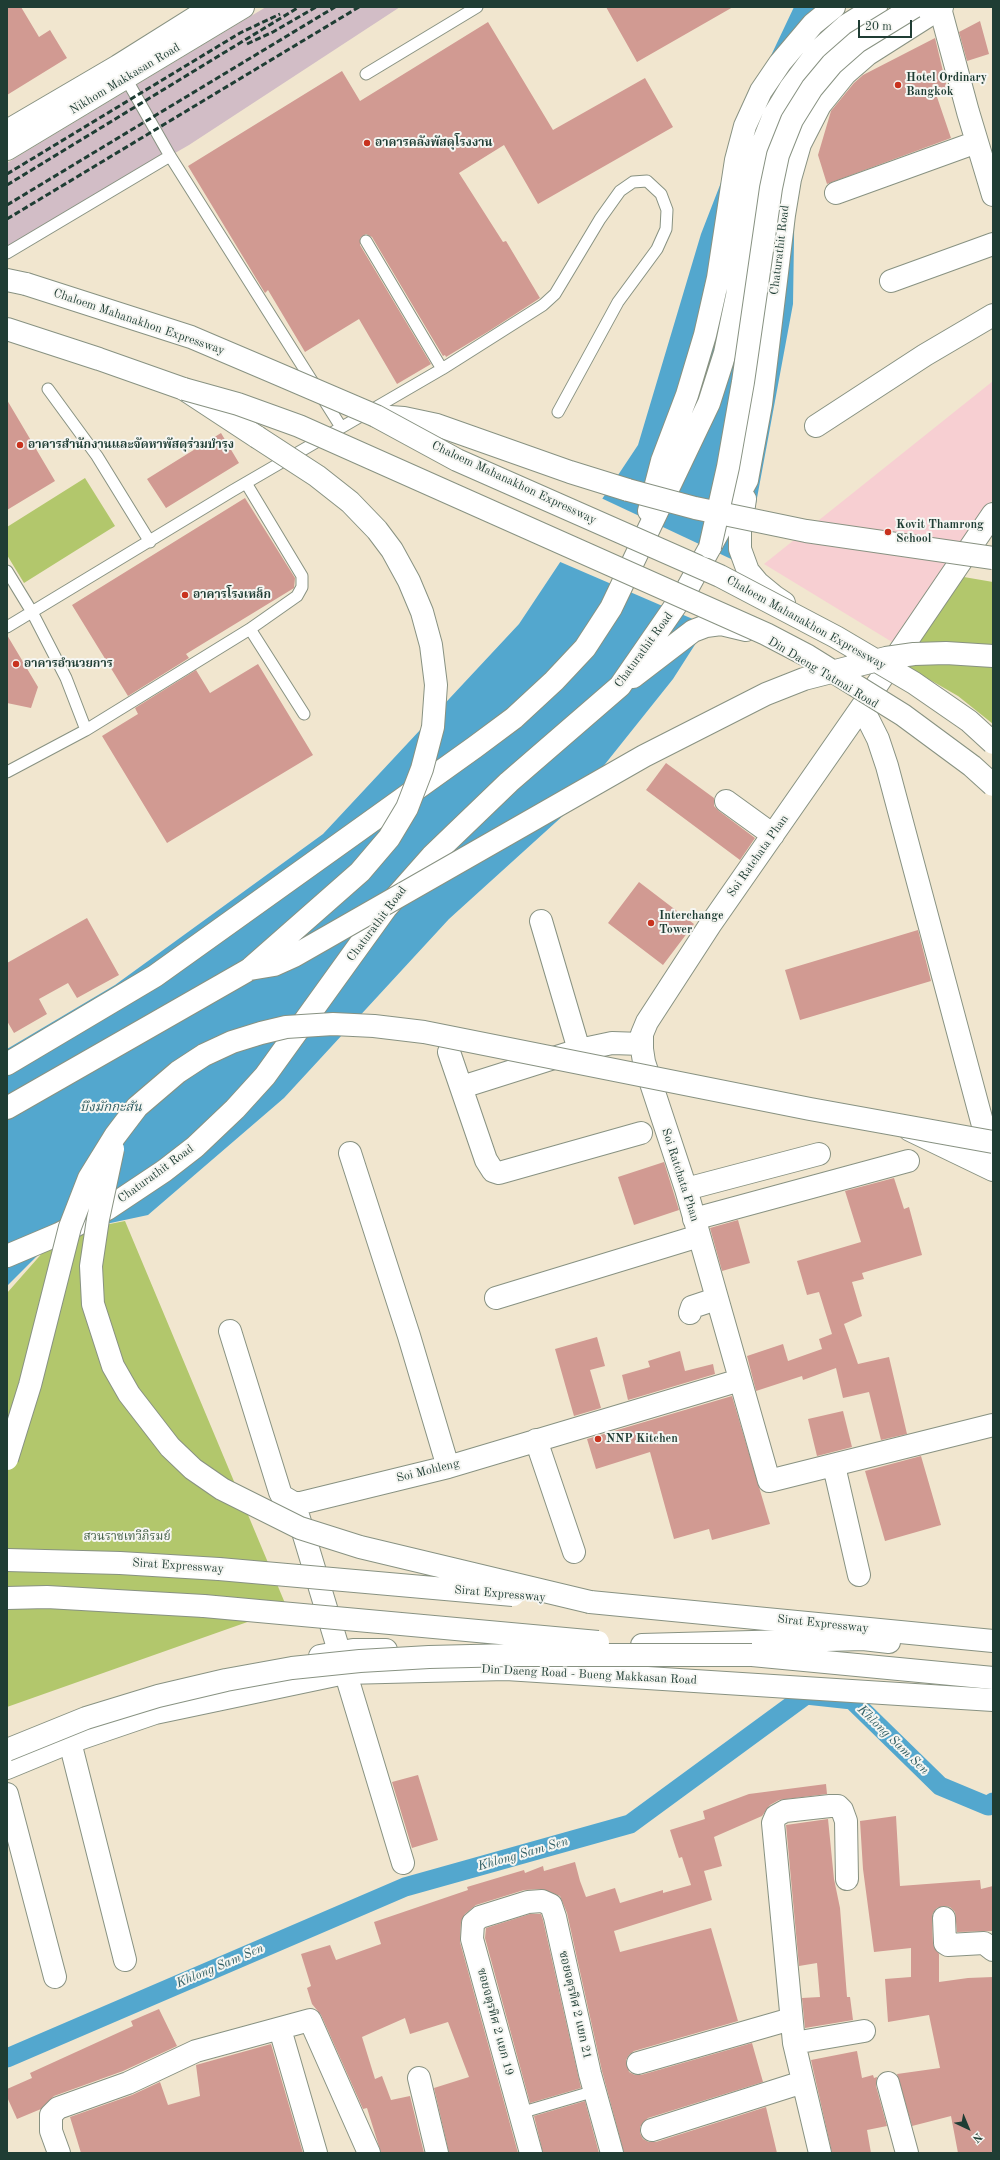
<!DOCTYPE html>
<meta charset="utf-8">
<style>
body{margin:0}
#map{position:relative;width:1000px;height:2160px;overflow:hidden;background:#f1e6cf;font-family:"Old Standard TT",serif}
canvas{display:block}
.frame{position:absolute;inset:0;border:8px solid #1f3d34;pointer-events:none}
.north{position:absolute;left:948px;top:2108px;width:40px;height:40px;-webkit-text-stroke:3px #f6f6f2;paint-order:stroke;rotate:136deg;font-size:11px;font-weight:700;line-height:16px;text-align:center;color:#1f3d34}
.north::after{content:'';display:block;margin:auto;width:14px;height:18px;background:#1f3d34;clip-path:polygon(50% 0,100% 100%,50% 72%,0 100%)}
.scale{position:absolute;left:858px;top:20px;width:54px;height:18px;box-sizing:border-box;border:2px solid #1f3d34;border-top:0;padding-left:5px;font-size:12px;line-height:14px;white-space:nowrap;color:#1f3d34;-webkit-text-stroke:3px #f6f6f2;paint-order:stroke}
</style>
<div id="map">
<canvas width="1000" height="2160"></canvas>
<div class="frame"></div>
<div class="north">N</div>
<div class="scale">20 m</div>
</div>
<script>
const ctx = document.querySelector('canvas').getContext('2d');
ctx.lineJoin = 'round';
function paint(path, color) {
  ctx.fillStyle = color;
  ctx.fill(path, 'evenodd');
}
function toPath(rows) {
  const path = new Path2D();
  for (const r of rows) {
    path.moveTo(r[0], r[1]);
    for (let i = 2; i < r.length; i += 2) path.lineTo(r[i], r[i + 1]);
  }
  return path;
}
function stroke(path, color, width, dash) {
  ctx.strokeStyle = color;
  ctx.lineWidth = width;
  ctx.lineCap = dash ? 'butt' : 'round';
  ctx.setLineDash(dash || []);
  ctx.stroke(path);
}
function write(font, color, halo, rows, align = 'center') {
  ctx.font = font + ' "Old Standard TT","Noto Serif Thai",serif';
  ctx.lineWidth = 4;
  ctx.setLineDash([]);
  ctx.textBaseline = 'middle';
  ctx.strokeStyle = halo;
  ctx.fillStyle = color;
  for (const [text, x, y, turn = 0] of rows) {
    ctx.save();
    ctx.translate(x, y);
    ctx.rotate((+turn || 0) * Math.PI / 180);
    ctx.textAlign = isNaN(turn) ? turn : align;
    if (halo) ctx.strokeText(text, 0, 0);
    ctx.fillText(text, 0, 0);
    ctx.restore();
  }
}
paint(toPath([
 [993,381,993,499,897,645,764,564]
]), '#f7cfd2');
paint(toPath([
 [266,7,400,7,189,145,7,249,7,163]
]), '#d2bdc6');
paint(toPath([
 [85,478,115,526,24,583,7,555,7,527],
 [958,576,993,582,993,724,958,696,899,662],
 [125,1221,287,1608,7,1707,7,1293,59,1234]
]), '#b2c76c');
paint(toPath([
 [794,7,842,7,795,173,793,304,744,568,673,679,566,813,449,919,284,1098,148,1215,59,1234,7,1286,7,1049,115,985,323,834,519,624,638,445,701,234,767,64]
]), '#53a7ce');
paint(toPath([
 [601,498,746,566,709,626,558,561]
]), '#f1e6cf');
stroke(toPath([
 [7,2058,405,1887,630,1824,806,1695,852,1700,940,1786,988,1806,993,1802]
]), '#53a7ce', 19);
paint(toPath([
 [7,7,21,7,39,37,50,30,67,58,7,95],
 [606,7,733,7,637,62],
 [980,21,989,54,967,61,959,32],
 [488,22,553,130,645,78,673,127,538,204,504,145,459,173,503,242,506,241,540,298,489,331,446,357,445,355,443,356,372,237,366,234,360,238,360,245,431,364,397,384,359,319,305,352,268,290,265,293,188,166,342,71,360,101],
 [935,38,948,92,937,97,951,138,827,184,818,155,831,111,854,83,863,75],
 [7,400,55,481,7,510],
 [221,433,239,463,166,508,147,479],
 [245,498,295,578,294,588,186,654,189,658,128,696,72,605],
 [7,635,38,687,31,708,7,703],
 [258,664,313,755,167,843,102,736,138,714,135,708,196,670,210,693],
 [666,763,714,798,714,806,719,811,755,838,740,860,646,790],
 [639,882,694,924,663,965,608,923],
 [87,918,119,975,77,998,68,983,39,999,47,1014,14,1033,7,1021,7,963],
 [918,930,931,981,800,1020,785,970],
 [664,1162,679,1210,634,1225,618,1177],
 [894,1178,904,1209,909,1207,922,1255,862,1273,864,1279,852,1282,862,1316,844,1324,858,1364,889,1357,907,1434,881,1440,869,1392,843,1398,836,1368,803,1380,802,1376,756,1391,747,1356,783,1344,788,1361,822,1349,819,1339,832,1334,819,1292,807,1295,797,1261,861,1242,845,1191],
 [738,1220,750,1263,722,1271,710,1228],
 [597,1337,605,1366,590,1370,601,1408,574,1416,555,1349],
 [680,1351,685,1371,713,1364,715,1374,628,1400,622,1375,650,1367,648,1361],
 [732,1396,770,1524,712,1540,709,1529,674,1539,650,1452,596,1469,587,1439],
 [843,1411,852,1447,817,1456,808,1419],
 [921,1456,941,1525,885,1541,865,1471],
 [418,1775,438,1840,412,1848,392,1782],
 [826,1784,827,1794,779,1800,770,1805,762,1816,714,1837,722,1866,704,1871,712,1900,614,1931,620,1952,711,1928,738,2021,634,2051,629,2055,626,2060,629,2072,635,2075,641,2075,752,2043,763,2082,648,2118,640,2127,640,2133,643,2139,649,2142,656,2142,766,2107,777,2153,624,2153,602,2071,567,1913,560,1896,541,1889,524,1890,476,1905,465,1914,461,1922,460,1942,518,2153,449,2153,434,2088,469,2077,448,2022,410,2034,405,2018,362,2037,375,2079,382,2076,391,2100,410,2096,424,2153,381,2153,367,2108,363,2109,321,2015,312,2004,307,1988,311,1986,301,1954,330,1945,336,1960,364,1950,381,1944,374,1922,468,1890,467,1887,524,1870,525,1873,543,1866,544,1871,575,1862,580,1881,586,1897,615,1888,620,1903,663,1890,663,1893,691,1885,682,1857,679,1858,670,1830,705,1819,703,1811,749,1794],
 [896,1816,900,1886,980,1880,981,1889,993,1886,993,1931,957,1932,955,1912,950,1907,944,1906,937,1908,933,1913,932,1918,933,1944,939,1954,939,1982,968,1978,993,1977,993,2153,958,2153,951,2116,912,2126,897,2074,940,2068,929,2015,888,2022,885,1979,911,1977,911,1948,874,1952,863,1869,860,1821],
 [828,1819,834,1879,840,1908,847,1997,850,1997,853,2020,805,2028,802,1998,820,1997,817,1963,799,1966,786,1825],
 [530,1914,541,1914,543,1920,581,2088,530,2103,485,1938,486,1928],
 [159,2009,177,2046,123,2071,54,2096,41,2109,17,2119,7,2097,7,2089,32,2078,30,2073,133,2026,131,2021],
 [271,2044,303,2153,81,2153,70,2117,132,2095,160,2082,168,2105,200,2096,196,2065],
 [857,2051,862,2078,873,2075,874,2078,877,2077,876,2086,887,2126,867,2130,871,2153,832,2153,811,2060],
 [585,2101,599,2153,543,2153,534,2116]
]), '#d19a92');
const lane = toPath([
 [366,74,477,7],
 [124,75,170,156,341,427],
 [366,241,442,369],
 [7,253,170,156],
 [48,389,97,456,150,542],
 [7,571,32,612,66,678,86,730],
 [7,627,232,491,442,369,543,305,555,294,600,219,620,191,633,182,647,181,661,194,667,210,666,229,657,249,618,302,558,412],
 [250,629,304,714],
 [7,772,86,730,250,629,297,596,302,587,302,576,246,483],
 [520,2113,595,2091]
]);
const street = toPath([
 [940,8,968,112,993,195],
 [836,193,977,142],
 [891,281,993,244],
 [816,426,925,355,993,315],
 [993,514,868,698,710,925,647,1022,642,1034,642,1049,644,1062,686,1189,769,1481,993,1425],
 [862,707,878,739,887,766,993,1163],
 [726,801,773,835],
 [541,921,579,1050],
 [449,1052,486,1160,493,1171,499,1173,641,1133],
 [462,1087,579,1050,612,1043,642,1044],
 [350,1153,409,1336,448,1467],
 [686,1189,819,1154],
 [694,1219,908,1161],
 [496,1298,699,1236],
 [690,1313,692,1307,716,1299],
 [230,1331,280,1492,282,1496,294,1503,301,1503,448,1467,740,1380],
 [536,1440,574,1552],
 [834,1466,859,1575],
 [297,1512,403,1863],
 [70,1742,125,1960],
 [7,1794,55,1977],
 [944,1918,945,1943,948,1945,984,1943,993,1950],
 [280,2029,316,2153],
 [794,2043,864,2031],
 [638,2063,791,2019],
 [419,2078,437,2153],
 [888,2083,907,2153],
 [652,2130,803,2082],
 [59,2153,51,2131,51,2115,58,2108,128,2083,196,2051,310,2020,369,2153],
 [531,2153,472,1939,473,1923,480,1917,528,1902,542,1901,551,1905,555,1917,590,2074,612,2153],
 [820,2153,794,2043,773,1823,776,1816,785,1811,830,1806,838,1806,842,1810,846,1821,847,1879]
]);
const secondary = toPath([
 [7,131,118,66,212,7],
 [7,149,243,7],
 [745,499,740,531,740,549,748,571,758,583,775,597,784,603],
 [649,511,662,461,687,395,705,335,718,278,736,160,745,126,761,91,780,63,813,24,834,7],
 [633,677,693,631,706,626,721,624,746,630],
 [7,1064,155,976,475,747,514,718,554,681,585,648,611,608,709,403,725,353,737,296,748,207,758,155,774,115,791,87,818,51,847,25,876,7],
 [7,1256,59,1234,107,1209,164,1171,195,1147,235,1109,265,1076,386,908,432,856,509,782,620,686,687,589,747,480,761,404,784,215,790,179,800,144,820,105,845,74,868,54,942,7],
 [642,1645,863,1639,889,1642],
 [320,1656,353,1650,386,1650],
 [7,1768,70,1742,155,1713,345,1673,506,1669,993,1700]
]);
const highway = toPath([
 [7,280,26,284],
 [7,329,99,359,184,389,257,437],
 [376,416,404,418,437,425,570,472,628,490],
 [7,1108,250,969],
 [910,1130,993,1170],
 [7,1560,120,1563,219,1569],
 [7,1598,47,1597,204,1606],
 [590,1602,993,1641],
 [752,1655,993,1678]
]);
stroke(lane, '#889282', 13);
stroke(street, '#889282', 24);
stroke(secondary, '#889282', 24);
stroke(highway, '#889282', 24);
stroke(lane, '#fff', 11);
stroke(street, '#fff', 22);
stroke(secondary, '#fff', 22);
stroke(highway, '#fff', 22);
stroke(toPath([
 [247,44,273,32,316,7],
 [7,174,240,33,280,14],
 [7,185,299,7],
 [7,205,335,7],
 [7,219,359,7]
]), '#1f3d34', 3, [6, 3]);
const secondaryBridge = toPath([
 [710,547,728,467,743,382,771,188,778,155,792,120,812,88,832,64,857,42,914,7]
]);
const highwayBridge = toPath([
 [26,284,191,337,271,371,376,416,457,460,720,576,836,637,914,683,969,721,993,743],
 [184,389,238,404,299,426,766,634,808,656,903,715,972,766,993,785],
 [628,490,695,508,806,531,993,558],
 [252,967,360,872,389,838,407,808,422,769,433,727,436,685,431,645,422,612,409,581,392,550,377,530,350,502,317,476,257,437],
 [250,969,274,965,294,956,644,756,766,694,804,679,886,658,914,654,946,653,993,656],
 [113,1149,98,1219,91,1266,93,1304,113,1366,129,1394,170,1447,193,1469,222,1489,300,1528,360,1547,590,1602],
 [7,1459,30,1385,70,1227,89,1178,115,1136,137,1107,178,1072,204,1055,232,1042,261,1033,286,1027,333,1024,374,1026,424,1032,810,1109,993,1142],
 [219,1569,513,1595],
 [204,1606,598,1642],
 [7,1750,86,1718,158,1696,226,1680,292,1668,360,1661,429,1657,513,1655,752,1655]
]);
stroke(secondaryBridge, '#889282', 24, []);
stroke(highwayBridge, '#889282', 24, []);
stroke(secondaryBridge, '#fff', 22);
stroke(highwayBridge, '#fff', 22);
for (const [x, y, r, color] of [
 [898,85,4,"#c8321e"],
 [367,143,4,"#c8321e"],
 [20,445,4,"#c8321e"],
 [888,532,4,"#c8321e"],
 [185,595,4,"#c8321e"],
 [16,664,4,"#c8321e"],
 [651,923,4,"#c8321e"],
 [598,1439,4,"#c8321e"]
]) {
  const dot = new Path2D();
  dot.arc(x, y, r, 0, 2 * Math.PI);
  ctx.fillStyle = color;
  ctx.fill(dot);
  stroke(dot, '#f6f6f2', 1.5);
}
write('bold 12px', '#1f3d34', '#f6f6f2', [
 ["Hotel Ordinary",906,78],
 ["Bangkok",906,92],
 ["อาคารคลังพัสดุโรงงาน",375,143],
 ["อาคารสำนักงานและจัดหาพัสดุร่วมบำรุง",28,445],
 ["Kovit Thamrong",896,525],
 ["School",896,539],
 ["อาคารโรงเหล็ก",193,595],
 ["อาคารอำนวยการ",24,664],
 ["Interchange",659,916],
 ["Tower",659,930],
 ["NNP Kitchen",606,1439]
], 'left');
write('12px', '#1f3d34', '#f6f6f2', [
 ["Nikhom Makkasan Road",125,79,-31],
 ["Chaturathit Road",780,250,-83],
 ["Chaloem Mahanakhon Expressway",139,322,19],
 ["Chaloem Mahanakhon Expressway",514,483,25],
 ["Chaloem Mahanakhon Expressway",806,623,29],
 ["Chaturathit Road",644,650,-54],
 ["Din Daeng Tatmai Road",823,673,31],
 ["Soi Ratchata Phan",758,856,-55],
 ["Chaturathit Road",377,924,-53],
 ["Chaturathit Road",156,1174,-36],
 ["Soi Ratchata Phan",680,1175,72],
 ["Soi Mohleng",428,1471,-14],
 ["Sirat Expressway",178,1566,4],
 ["Sirat Expressway",500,1594,5],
 ["Sirat Expressway",823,1624,6],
 ["Din Daeng Road - Bueng Makkasan Road",589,1675,3],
 ["ซอยจตุรทิศ 2 แยก 21",575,2005,77],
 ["ซอยจตุรทิศ 2 แยก 19",495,2022,75]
]);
write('12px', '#3c593f', '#f6f6f2', [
 ["สวนราชเทวีภิรมย์",127,1537]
]);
write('italic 13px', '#2f5d62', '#f6f6f2', [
 ["บึงมักกะสัน",111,1108],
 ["Khlong Sam Sen",893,1740,44],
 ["Khlong Sam Sen",523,1854,-16],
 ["Khlong Sam Sen",220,1966,-23]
]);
</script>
